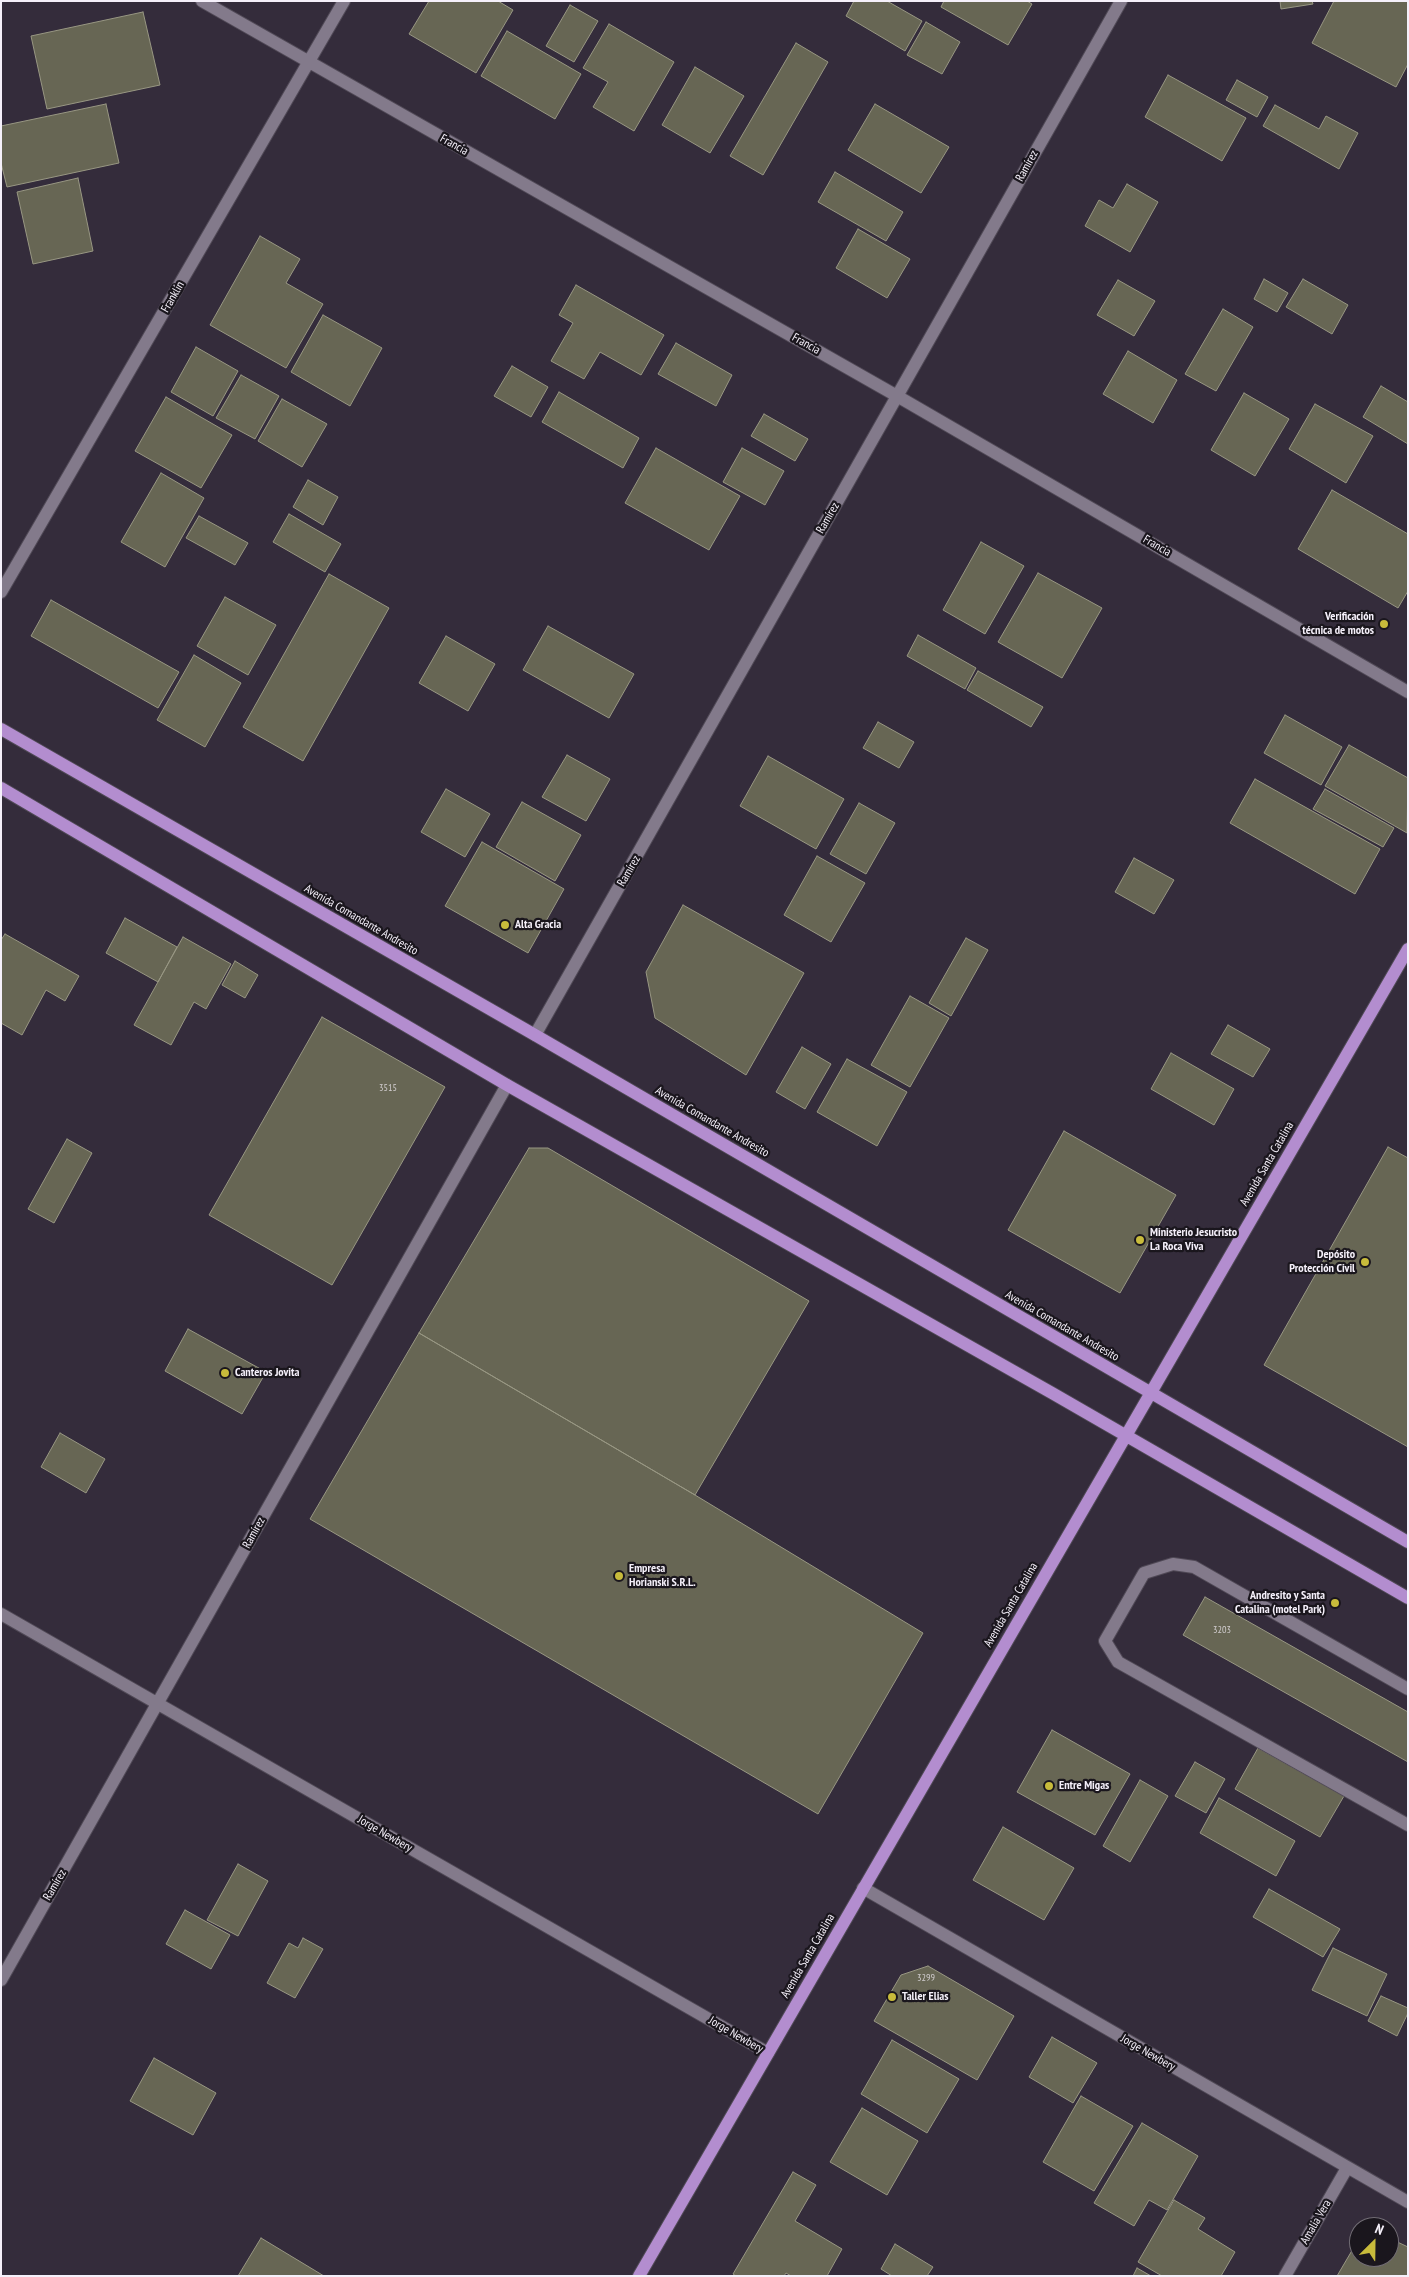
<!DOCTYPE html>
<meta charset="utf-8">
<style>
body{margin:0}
#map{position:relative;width:1409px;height:2277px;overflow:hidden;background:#342c3b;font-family:"PT Sans Narrow",sans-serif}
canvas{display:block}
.frame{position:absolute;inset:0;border:2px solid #f5f0fa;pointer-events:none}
.north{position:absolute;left:1349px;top:2217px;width:50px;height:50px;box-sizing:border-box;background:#1a161d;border:1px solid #726d75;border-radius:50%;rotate:23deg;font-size:14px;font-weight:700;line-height:20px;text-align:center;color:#f5f0fa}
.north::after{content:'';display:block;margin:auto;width:18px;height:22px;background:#c8bb3b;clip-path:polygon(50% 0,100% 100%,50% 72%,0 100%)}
</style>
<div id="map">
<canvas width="1409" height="2277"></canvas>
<div class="frame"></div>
<div class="north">N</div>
</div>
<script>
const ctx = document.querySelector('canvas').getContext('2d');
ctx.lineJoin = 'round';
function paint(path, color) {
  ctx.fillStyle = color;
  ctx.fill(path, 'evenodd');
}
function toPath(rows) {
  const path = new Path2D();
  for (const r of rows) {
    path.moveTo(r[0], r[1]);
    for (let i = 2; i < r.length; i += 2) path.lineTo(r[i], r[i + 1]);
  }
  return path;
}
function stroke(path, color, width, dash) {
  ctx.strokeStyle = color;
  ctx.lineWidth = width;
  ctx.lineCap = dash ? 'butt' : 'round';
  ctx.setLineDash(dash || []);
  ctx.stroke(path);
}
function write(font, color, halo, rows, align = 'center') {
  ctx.font = font + ' "PT Sans Narrow",sans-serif';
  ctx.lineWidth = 4.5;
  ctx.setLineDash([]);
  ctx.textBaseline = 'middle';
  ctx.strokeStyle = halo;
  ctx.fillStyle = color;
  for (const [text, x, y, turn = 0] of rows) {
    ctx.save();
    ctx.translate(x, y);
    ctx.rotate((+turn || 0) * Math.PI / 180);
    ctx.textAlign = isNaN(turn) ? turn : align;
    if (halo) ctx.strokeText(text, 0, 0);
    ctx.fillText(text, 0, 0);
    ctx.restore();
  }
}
const building = toPath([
 [429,1,498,1,513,10,476,73,409,34,429,1],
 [854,1,887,1,922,21,905,51,846,16,854,1],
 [944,1,1027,1,1032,4,1008,45,941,7,944,1],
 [1280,1,1312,1,1313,4,1281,9,1280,1],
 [1334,1,1408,1,1408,64,1396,87,1312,43,1334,1],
 [570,5,598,21,574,62,546,46,570,5],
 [143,12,160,85,47,109,31,36,143,12],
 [926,22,960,42,942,74,907,55,926,22],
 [609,24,674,62,634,131,593,107,608,82,583,68,609,24],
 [507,31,581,74,555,119,481,76,507,31],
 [796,43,828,62,763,175,730,156,796,43],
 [695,67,744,96,710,153,662,125,695,67],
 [1168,75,1246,118,1222,161,1145,117,1168,75],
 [1237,80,1268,97,1257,117,1226,100,1237,80],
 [106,104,119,163,7,187,1,163,1,126,106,104],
 [875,104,949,147,921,193,848,150,875,104],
 [1275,105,1319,129,1326,116,1358,133,1339,169,1263,126,1275,105],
 [835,172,903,212,886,241,818,202,835,172],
 [78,178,93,251,33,264,17,192,78,178],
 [1127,184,1158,202,1130,252,1085,226,1099,200,1113,208,1127,184],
 [858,229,910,259,887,298,836,268,858,229],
 [260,236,300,259,286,283,323,304,286,368,210,325,260,236],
 [1264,279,1288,293,1277,312,1254,299,1264,279],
 [1303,279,1348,305,1332,334,1286,307,1303,279],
 [1118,280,1155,301,1134,336,1097,315,1118,280],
 [576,285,664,335,641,375,600,352,584,379,551,361,573,323,559,315,576,285],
 [1223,309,1253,327,1216,391,1185,374,1223,309],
 [323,315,382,348,350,406,291,372,323,315],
 [676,343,732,375,716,406,658,374,676,343],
 [196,347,238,371,213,416,171,392,196,347],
 [1128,351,1177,380,1153,423,1103,394,1128,351],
 [512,366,548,387,531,417,494,396,512,366],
 [241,375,279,396,255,439,216,418,241,375],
 [1381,386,1408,402,1408,444,1363,417,1381,386],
 [559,392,639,438,623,468,542,422,559,392],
 [1244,393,1289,419,1255,476,1211,450,1244,393],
 [166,397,232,435,201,488,135,451,166,397],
 [282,399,327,424,302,467,258,441,282,399],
 [1315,404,1373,436,1346,483,1289,449,1315,404],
 [764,414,808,439,795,461,751,436,764,414],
 [656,448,740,496,709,550,625,503,656,448],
 [742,448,784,471,765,505,723,482,742,448],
 [161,473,204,498,165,567,121,542,161,473],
 [308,480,338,497,323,525,293,507,308,480],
 [1332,490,1408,534,1408,591,1398,608,1298,549,1332,490],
 [289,514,341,544,325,572,273,542,289,514],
 [199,516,248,543,235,565,186,538,199,516],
 [981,542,1024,566,985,634,943,610,981,542],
 [1038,573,1102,608,1062,678,998,642,1038,573],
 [329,574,389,608,303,761,243,727,329,574],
 [225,597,276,625,248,675,197,646,225,597],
 [51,600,179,672,158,708,31,636,51,600],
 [548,626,634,674,609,718,523,670,548,626],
 [918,635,976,668,965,689,907,656,918,635],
 [446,636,495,664,468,711,419,683,446,636],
 [194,655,241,683,205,747,157,720,194,655],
 [978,671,1043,707,1031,727,967,690,978,671],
 [1285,715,1342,747,1321,785,1264,753,1285,715],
 [878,722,914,742,899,768,863,748,878,722],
 [1349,745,1408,778,1407,833,1325,786,1349,745],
 [567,755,610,779,586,821,542,797,567,755],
 [768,756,844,799,816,849,740,806,768,756],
 [1255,779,1380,849,1355,894,1230,823,1255,779],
 [446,789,490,814,465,857,421,832,446,789],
 [1325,789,1394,828,1383,847,1313,809,1325,789],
 [522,802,581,835,555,881,496,847,522,802],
 [859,803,895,823,866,874,830,854,859,803],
 [482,842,564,889,528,953,445,906,482,842],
 [817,856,865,883,831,942,784,915,817,856],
 [1134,858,1174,880,1154,914,1115,892,1134,858],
 [683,905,804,973,746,1075,655,1018,646,972,683,905],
 [125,918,177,947,158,982,106,953,125,918],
 [5,934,79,976,65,1001,46,990,22,1035,1,1023,1,940,5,934],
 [183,937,231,964,206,1009,194,1002,171,1045,134,1025,183,937],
 [966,938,988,950,951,1016,929,1003,966,938],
 [235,961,258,975,245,998,222,985,235,961],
 [910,996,949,1018,910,1087,871,1065,910,996],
 [322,1017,445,1087,332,1285,209,1215,322,1017],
 [1228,1025,1270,1049,1253,1077,1211,1054,1228,1025],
 [802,1047,831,1064,805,1109,776,1092,802,1047],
 [1171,1053,1234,1089,1214,1125,1151,1089,1171,1053],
 [847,1059,907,1092,877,1146,817,1112,847,1059],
 [1064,1131,1176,1195,1120,1293,1008,1230,1064,1131],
 [67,1139,92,1153,54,1223,28,1209,67,1139],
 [1388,1147,1408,1158,1408,1447,1264,1365,1388,1147],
 [529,1148,548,1148,809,1301,695,1495,419,1333,529,1148],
 [188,1329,266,1372,242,1414,165,1371,188,1329],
 [419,1333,695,1495,923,1633,818,1814,310,1519,419,1333],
 [60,1433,105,1459,86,1493,41,1467,60,1433],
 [1205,1597,1408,1712,1408,1762,1183,1635,1205,1597],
 [1052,1730,1130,1774,1095,1835,1017,1792,1052,1730],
 [1258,1748,1344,1796,1320,1837,1235,1789,1258,1748],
 [1195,1762,1225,1779,1206,1813,1175,1796,1195,1762],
 [1140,1780,1168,1796,1130,1862,1103,1846,1140,1780],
 [1219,1798,1295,1841,1276,1876,1200,1833,1219,1798],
 [1003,1827,1074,1868,1044,1920,973,1880,1003,1827],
 [238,1864,268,1881,238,1936,207,1920,238,1864],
 [1269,1889,1340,1929,1323,1957,1253,1917,1269,1889],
 [185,1910,230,1935,211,1969,166,1944,185,1910],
 [303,1938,323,1949,295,1998,267,1983,289,1943,298,1948,303,1938],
 [1333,1948,1387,1974,1367,2016,1312,1990,1333,1948],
 [928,1966,1014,2016,977,2080,874,2021,901,1975,928,1966],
 [1381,1996,1408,2008,1408,2013,1397,2036,1368,2021,1381,1996],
 [1052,2037,1097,2063,1073,2103,1029,2077,1052,2037],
 [892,2040,959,2079,927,2133,861,2094,892,2040],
 [154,2058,216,2093,193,2135,130,2101,154,2058],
 [1081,2096,1133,2126,1094,2191,1043,2162,1081,2096],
 [862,2108,918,2141,887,2195,830,2162,862,2108],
 [1142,2123,1198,2156,1167,2210,1149,2200,1134,2226,1094,2203,1142,2123],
 [793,2172,816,2185,795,2221,842,2249,827,2276,791,2276,786,2273,784,2276,736,2276,733,2274,793,2172],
 [1174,2200,1205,2218,1198,2229,1235,2252,1221,2276,1162,2276,1138,2262,1174,2200],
 [261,2238,324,2276,238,2276,261,2238],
 [1389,2238,1408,2247,1408,2276,1337,2276,1357,2242,1359,2242,1359,2257,1389,2257,1389,2238],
 [895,2244,933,2267,927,2276,892,2276,881,2269,895,2244],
 [1137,2268,1151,2276,1133,2276,1137,2268]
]);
paint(building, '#676654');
stroke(building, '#989783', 1);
const minor = toPath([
 [202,1,897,396,1408,692],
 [1,592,344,1],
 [535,1035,1121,1],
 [1,1614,768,2053],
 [1408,1689,1194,1567,1173,1564,1144,1573,1105,1641,1118,1662,1408,1825],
 [863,1888,1408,2202],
 [1,1980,507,1085],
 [1285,2276,1347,2168]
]);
const major = toPath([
 [1,729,535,1035,1408,1542],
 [1,788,507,1085,1052,1393,1408,1598],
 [639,2276,1408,949]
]);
stroke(minor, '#504956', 14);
stroke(major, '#504956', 14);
stroke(minor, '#837a8b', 12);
stroke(major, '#b38dcf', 12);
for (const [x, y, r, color] of [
 [1384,624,5,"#c8bb3b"],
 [505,925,5,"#c8bb3b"],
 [1140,1240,5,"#c8bb3b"],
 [1365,1262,5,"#c8bb3b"],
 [225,1373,5,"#c8bb3b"],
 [619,1576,5,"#c8bb3b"],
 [1335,1603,5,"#c8bb3b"],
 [1049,1786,5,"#c8bb3b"],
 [892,1997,5,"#c8bb3b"]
]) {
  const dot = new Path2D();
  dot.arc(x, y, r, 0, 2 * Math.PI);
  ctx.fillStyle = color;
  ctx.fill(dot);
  stroke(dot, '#1a161d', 2);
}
write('10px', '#d2ced0', null, [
 ["3515",388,1088],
 ["3203",1222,1630],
 ["3299",926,1978]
]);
write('12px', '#f5f0fa', '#1a161d', [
 ["Francia",454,145,29],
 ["Ramírez",1027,166,-61],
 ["Franklin",173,297,-60],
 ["Francia",806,344,29],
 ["Ramírez",828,518,-60],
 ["Francia",1157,546,30],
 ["Ramírez",629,871,-60],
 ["Avenida Comandante Andresito",361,920,30],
 ["Avenida Comandante Andresito",712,1122,30],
 ["Avenida Santa Catalina",1267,1164,-60],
 ["Avenida Comandante Andresito",1062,1326,30],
 ["Ramírez",254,1533,-61],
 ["Avenida Santa Catalina",1011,1605,-60],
 ["Jorge Newbery",385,1834,30],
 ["Ramírez",55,1885,-60],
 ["Avenida Santa Catalina",808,1956,-60],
 ["Jorge Newbery",736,2035,30],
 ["Jorge Newbery",1148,2053,30],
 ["Amalia Vera",1316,2222,-60]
]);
write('bold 12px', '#f5f0fa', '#1a161d', [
 ["Verificación",1374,617,"right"],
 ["técnica de motos",1374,631,"right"],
 ["Alta Gracia",515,925],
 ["Ministerio Jesucristo",1150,1233],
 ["La Roca Viva",1150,1247],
 ["Depósito",1355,1255,"right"],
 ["Protección Civil",1355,1269,"right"],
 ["Canteros Jovita",235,1373],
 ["Empresa",629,1569],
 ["Horianski S.R.L.",629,1583],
 ["Andresito y Santa",1325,1596,"right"],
 ["Catalina (motel Park)",1325,1610,"right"],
 ["Entre Migas",1059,1786],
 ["Taller Elias",902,1997]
], 'left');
</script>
